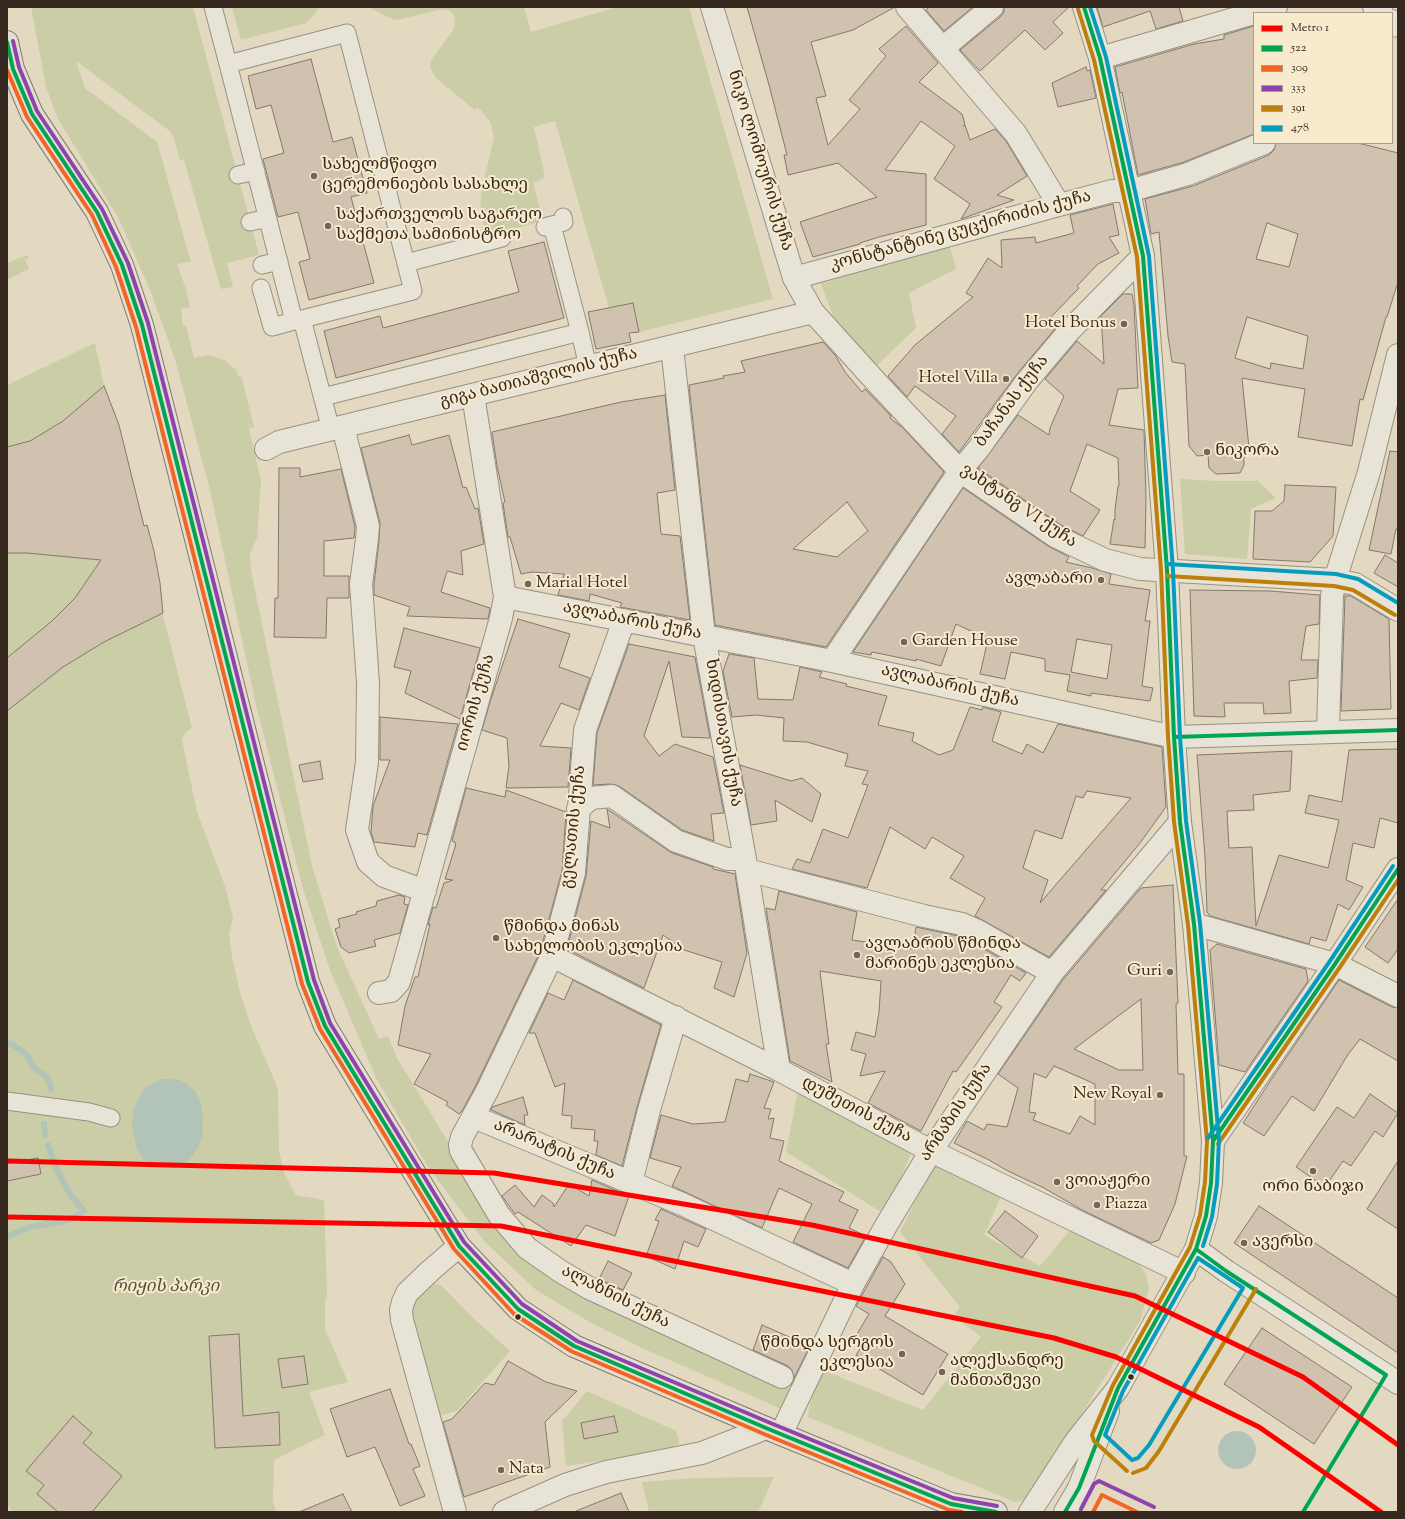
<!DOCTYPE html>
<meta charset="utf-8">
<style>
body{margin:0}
#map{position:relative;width:1405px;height:1519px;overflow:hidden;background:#e3d9c1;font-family:"Sorts Mill Goudy",serif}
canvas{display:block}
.frame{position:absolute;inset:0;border:8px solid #372820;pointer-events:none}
.legend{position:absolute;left:1253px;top:12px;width:140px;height:132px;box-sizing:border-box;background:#f7eacd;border:1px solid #aa9c88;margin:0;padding:5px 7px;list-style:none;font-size:12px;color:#372820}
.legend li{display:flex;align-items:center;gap:8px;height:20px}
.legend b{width:20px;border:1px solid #aa9c88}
</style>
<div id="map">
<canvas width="1405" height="1519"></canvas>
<div class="frame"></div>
<ul class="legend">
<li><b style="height:5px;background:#f00"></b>Metro 1</li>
<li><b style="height:5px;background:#00a651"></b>522</li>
<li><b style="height:5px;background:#f26522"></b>309</li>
<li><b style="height:5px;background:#8e44ad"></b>333</li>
<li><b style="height:5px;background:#bd800a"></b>391</li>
<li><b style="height:5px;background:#069cbd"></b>478</li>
</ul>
</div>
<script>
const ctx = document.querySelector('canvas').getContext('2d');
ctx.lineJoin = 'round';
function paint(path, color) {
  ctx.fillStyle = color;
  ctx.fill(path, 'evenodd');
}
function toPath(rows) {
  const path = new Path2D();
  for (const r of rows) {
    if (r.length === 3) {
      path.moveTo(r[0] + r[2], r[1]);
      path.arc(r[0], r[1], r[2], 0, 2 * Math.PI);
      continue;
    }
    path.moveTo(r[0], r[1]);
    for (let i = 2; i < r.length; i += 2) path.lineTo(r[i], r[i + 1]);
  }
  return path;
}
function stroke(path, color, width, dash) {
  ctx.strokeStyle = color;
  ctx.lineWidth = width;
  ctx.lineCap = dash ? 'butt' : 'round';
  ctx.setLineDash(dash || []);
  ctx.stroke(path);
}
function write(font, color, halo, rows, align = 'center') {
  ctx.font = font + ' "Sorts Mill Goudy","Noto Serif Georgian",serif';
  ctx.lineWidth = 4;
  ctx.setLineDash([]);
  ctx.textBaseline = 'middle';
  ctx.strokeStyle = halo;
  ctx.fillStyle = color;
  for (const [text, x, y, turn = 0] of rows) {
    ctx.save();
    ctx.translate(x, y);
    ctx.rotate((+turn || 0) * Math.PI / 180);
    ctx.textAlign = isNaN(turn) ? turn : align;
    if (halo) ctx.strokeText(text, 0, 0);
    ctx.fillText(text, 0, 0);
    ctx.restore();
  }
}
paint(toPath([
 [31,7,193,7,259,255,227,263,233,287,221,289,184,160,180,161,175,141,171,132,76,61,85,88,157,142,191,262,177,264,186,289,190,307,181,309,183,326,186,326,194,358,207,355,214,356,226,361,236,370,238,376,241,375,254,427,249,428,261,481,257,538,250,554,251,571,312,866,337,947,379,1039,388,1036,397,1058,494,1217,546,1270,795,1391,786,1411,642,1348,593,1324,536,1290,484,1241,428,1167,376,1078,330,970,303,889,256,705,210,490,175,359,150,290,119,219,58,119,46,87],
 [232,7,319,7,316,13,306,23,241,40],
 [368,7,524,7,531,32,618,7,689,7,773,299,639,332,633,303,609,308,555,121,534,127,545,177,533,183,543,221,487,236,480,212,482,188,494,138,491,123,478,107,475,110,437,79,430,68,431,60,454,29,455,18,451,11,443,9,397,20,387,17],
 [949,243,956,269,909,293,916,328,876,366,835,321,821,284],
 [27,255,29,258,25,260,29,269,7,280,7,263],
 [95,343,104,386,192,728,185,733,182,740,197,812,225,886,233,918,229,934,233,962,240,992,250,1023,278,1089,279,1151,284,1173,296,1195,324,1200,327,1294,325,1301,325,1329,348,1382,309,1392,325,1435,274,1460,273,1500,276,1512,12,1512,7,1503,7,385],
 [1180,479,1216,481,1258,481,1276,498,1251,509,1247,559,1185,554],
 [798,1090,911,1153,886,1215,786,1152],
 [937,1158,1002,1194,984,1235,1040,1266,1071,1229,1138,1264,1146,1274,1149,1289,1140,1321,1042,1477,1028,1496,1022,1501,1015,1502,808,1417,810,1404,822,1370,923,1410,981,1337,956,1318,958,1316,955,1314,960,1307,900,1232],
 [430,1284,441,1285,472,1317,510,1351,457,1411,438,1416,409,1319,410,1303],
 [587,1391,676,1431,679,1439,679,1443,675,1447,668,1450,566,1466,562,1421],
 [774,1477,758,1512,649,1512,642,1482,697,1478]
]), '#cacda6');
paint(toPath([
 [162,1079,170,1079,180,1080,188,1085,195,1091,200,1100,203,1114,202,1136,199,1145,193,1155,185,1163,175,1168,164,1168,153,1165,143,1159,137,1149,133,1132,132,1123,134,1109,141,1094,147,1087],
 [1237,1450,19]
]), '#b2c4b8');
stroke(toPath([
 [7,1043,12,1044,26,1054,34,1068,47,1077,50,1084,51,1089],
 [44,1124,45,1135],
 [7,1236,31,1227,69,1220,84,1211,69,1193,55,1166,48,1145]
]), '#b2c4b8', 6);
const building = toPath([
 [747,7,895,7,853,30,811,42,826,96,816,98,828,145,860,109,849,100,886,56,879,49,906,26,938,63,919,82,962,114,965,124,963,126,965,125,970,140,995,129,1006,141,1027,176,997,195,1014,200,961,219,970,204,934,179,955,146,921,121,885,170,926,174,926,225,879,237,860,243,860,244,813,257,800,222,877,197,838,163,788,175,784,155,787,155,769,85,747,7],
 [929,7,973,7,944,31,926,10,929,7],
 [1004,7,1069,7,1053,22,1063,33,1045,50,1025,30,980,71,960,50,1000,17,1004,12,1004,7],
 [1097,7,1179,7,1183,21,1156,29,1150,11,1103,27,1097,7],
 [1254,26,1254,134,1184,162,1138,175,1122,92,1120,93,1115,67,1194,44,1224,39,1224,35,1254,26],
 [311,59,333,142,352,137,367,193,351,197,374,283,309,300,299,262,310,259,298,212,278,217,263,159,284,153,271,105,256,109,248,76,311,59],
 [1086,67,1087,71,1090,70,1096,98,1058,107,1052,83,1086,67],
 [1276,143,1358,143,1398,153,1398,282,1387,317,1386,317,1363,400,1360,399,1352,446,1298,437,1305,389,1242,378,1249,448,1244,449,1244,465,1240,473,1216,474,1209,468,1208,455,1197,456,1189,446,1185,364,1172,362,1168,336,1159,232,1151,234,1145,199,1193,186,1269,155,1274,150,1276,143],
 [1267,223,1298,234,1289,267,1256,259,1267,223],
 [1247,317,1308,336,1303,369,1271,363,1270,369,1235,358,1247,317],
 [1113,204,1119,235,1109,237,1119,253,1098,264,1077,286,1079,288,1051,317,1059,324,1017,374,959,452,942,434,956,416,915,386,907,397,888,376,915,345,973,297,966,293,988,258,1002,268,1001,240,1035,237,1036,243,1074,233,1070,215,1113,204],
 [544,242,564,318,336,378,324,331,380,316,383,328,519,292,508,251,544,242],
 [1123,294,1132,294,1134,305,1138,388,1118,389,1109,425,1144,430,1146,499,1145,548,1110,544,1114,519,1115,520,1115,510,1118,486,1119,486,1118,458,1087,444,1070,491,1100,510,1083,536,1061,525,978,468,1018,415,1049,435,1050,428,1064,396,1045,379,1077,341,1104,364,1101,316,1123,294],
 [633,303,639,332,629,333,631,342,596,349,588,312,633,303],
 [823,342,835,355,845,372,862,392,865,389,891,416,890,418,903,428,944,472,826,647,715,625,689,385,724,378,723,376,745,372,741,361,823,342],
 [847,502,868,531,837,557,793,549,847,502],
 [104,386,119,425,144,526,147,525,154,551,160,583,163,613,104,642,63,667,7,711,7,658,52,621,75,598,101,560,27,553,7,553,7,447,30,441,63,421,104,386],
 [665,395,675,490,657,493,661,534,680,536,690,620,620,607,622,603,590,594,589,601,558,595,564,574,532,572,521,574,510,537,508,537,503,503,505,502,497,466,492,432,621,402,665,395],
 [409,435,412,445,449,435,463,488,466,487,475,509,478,508,484,544,461,551,463,575,447,571,441,592,490,608,488,619,407,616,410,607,374,595,374,584,379,541,380,523,361,448,409,435],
 [1390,451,1398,452,1398,530,1396,529,1391,554,1369,550,1390,451],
 [279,468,300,468,300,477,341,469,355,527,354,538,324,541,324,576,349,576,349,598,327,598,326,638,274,637,275,598,278,598,279,468],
 [1285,485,1336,487,1333,536,1310,562,1253,559,1255,511,1272,511,1284,501,1285,485],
 [963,488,1048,546,1069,557,1066,562,1092,568,1111,574,1109,584,1150,590,1145,621,1150,621,1142,686,1153,688,1150,701,1091,693,1091,696,1067,691,1070,675,1045,671,1045,659,1011,652,1005,679,980,674,988,639,956,624,941,666,916,659,916,661,872,652,871,655,853,652,963,488],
 [1077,639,1112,645,1107,679,1071,672,1077,639],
 [1385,555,1398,563,1398,587,1374,573,1385,555],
 [1190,590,1270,591,1320,595,1319,624,1306,626,1301,660,1318,660,1317,678,1289,681,1291,713,1264,714,1263,703,1224,703,1225,717,1194,716,1190,590],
 [1345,596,1351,596,1389,619,1391,709,1341,711,1345,596],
 [518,619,570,634,559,667,590,678,579,710,561,703,540,746,571,748,568,787,506,788,509,766,507,738,482,730,490,702,518,619],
 [404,628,480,648,460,719,405,693,411,671,394,667,404,628],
 [629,644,695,657,710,738,682,737,669,661,644,736,659,756,675,744,713,757,724,813,711,814,714,841,682,830,619,786,611,784,593,785,597,733,629,644],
 [729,654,754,658,758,699,793,700,800,667,822,672,819,677,847,684,846,686,887,696,878,725,914,733,912,741,939,755,953,750,970,707,982,710,983,707,1001,712,992,741,1022,754,1027,744,1043,753,1058,724,1162,747,1166,807,1140,843,1101,890,1106,890,1049,957,975,916,985,898,950,878,964,856,932,837,925,849,890,827,867,888,792,869,797,859,810,863,823,829,848,838,868,785,862,784,868,771,845,766,848,754,807,742,783,741,784,718,756,715,732,717,723,671,729,654],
 [1087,791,1131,798,1040,903,1048,880,1023,868,1035,830,1062,839,1076,796,1083,798,1087,791],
 [380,717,458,724,427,835,418,833,415,847,374,842,371,832,373,806,390,760,380,760,380,717],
 [1398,749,1398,823,1380,818,1374,848,1353,843,1346,880,1363,887,1349,910,1338,904,1326,941,1311,937,1309,944,1210,916,1207,912,1205,857,1197,755,1292,751,1290,791,1253,795,1254,810,1227,811,1229,848,1252,847,1256,926,1279,855,1328,868,1339,820,1305,813,1309,795,1342,802,1349,750,1398,749],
 [320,761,323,779,303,782,299,765,320,761],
 [740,765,791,781,802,778,821,794,812,822,775,800,777,821,751,825,740,765],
 [466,788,505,797,506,790,566,812,562,871,540,952,476,1085,462,1111,459,1114,446,1105,448,1102,414,1084,431,1054,398,1045,405,1006,415,977,418,977,430,924,428,925,433,907,436,908,444,883,453,880,445,879,456,844,455,844,455,842,452,841,466,788],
 [607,809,672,853,713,867,713,869,735,874,747,953,734,997,714,988,722,962,684,950,663,935,644,988,567,949,586,876,591,821,610,828,607,809],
 [1173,885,1178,1003,1176,1004,1178,1074,1184,1074,1184,1156,1187,1156,1175,1204,1159,1240,1151,1243,1082,1210,1044,1188,1008,1171,989,1160,954,1143,967,1121,984,1130,987,1124,1007,1127,1018,1088,998,1074,1062,981,1141,888,1173,885],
 [1141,999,1143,1070,1119,1070,1074,1049,1141,999],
 [1054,1066,1095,1084,1095,1125,1080,1116,1070,1134,1033,1120,1036,1113,1029,1112,1034,1073,1046,1078,1054,1066],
 [779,891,857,912,852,940,913,949,916,927,958,936,970,941,1026,973,1020,981,1011,975,994,1002,1002,1007,956,1072,953,1071,921,1131,868,1103,885,1071,860,1076,866,1054,851,1050,856,1032,875,1037,879,1012,881,981,820,971,829,1044,826,1044,832,1082,790,1061,766,908,775,910,779,891],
 [399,895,405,897,404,904,408,905,400,933,374,940,376,946,349,953,341,947,335,929,340,927,338,919,357,914,356,912,376,906,377,901,399,895],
 [1398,899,1398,949,1388,963,1365,947,1398,899],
 [1217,944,1306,969,1308,981,1245,1072,1219,1065,1210,950,1217,944],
 [573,980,661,1025,637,1107,622,1166,596,1155,598,1141,594,1141,595,1130,571,1128,572,1116,562,1115,565,1083,555,1087,535,1033,529,1033,548,993,564,1000,573,980],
 [1339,980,1392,1007,1398,1008,1398,1061,1360,1039,1347,1056,1314,1111,1292,1096,1264,1136,1243,1123,1271,1080,1339,980],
 [750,1074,774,1082,764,1108,771,1109,768,1119,774,1118,770,1138,784,1141,779,1161,844,1192,839,1201,858,1210,849,1228,866,1236,848,1268,793,1242,812,1204,779,1188,762,1228,672,1186,681,1167,650,1158,661,1115,693,1124,725,1122,736,1079,748,1082,750,1074],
 [1370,1094,1398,1113,1383,1137,1375,1131,1351,1166,1343,1161,1325,1187,1296,1167,1337,1107,1354,1118,1370,1094],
 [523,1097,528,1115,524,1115,525,1125,491,1110,492,1107,523,1097],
 [38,1158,41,1174,7,1181,7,1163,38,1158],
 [1398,1161,1398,1229,1367,1209,1398,1161],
 [592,1180,629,1196,615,1236,586,1225,571,1246,518,1212,515,1214,502,1196,515,1185,534,1207,542,1195,553,1203,554,1207,569,1184,589,1196,592,1180],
 [1259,1206,1398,1298,1398,1353,1234,1243,1259,1206],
 [661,1209,706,1229,698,1247,684,1241,675,1269,646,1256,659,1221,655,1220,661,1209],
 [1005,1211,1038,1236,1022,1258,988,1232,1005,1211],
 [883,1257,891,1262,905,1284,885,1316,948,1354,923,1395,856,1355,863,1344,854,1339,869,1314,856,1306,883,1257],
 [608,1261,632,1273,623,1290,599,1279,608,1261],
 [762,1325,810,1346,794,1378,792,1370,788,1366,753,1350,762,1325],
 [1262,1328,1352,1387,1314,1444,1224,1384,1262,1328],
 [239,1334,243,1416,279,1412,280,1445,215,1448,209,1336,239,1334],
 [304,1356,308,1384,282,1388,278,1359,304,1356],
 [508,1361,546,1382,577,1391,545,1422,550,1467,464,1497,443,1422,452,1419,485,1383,494,1385,508,1361],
 [390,1389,409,1444,411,1444,420,1466,413,1469,425,1496,400,1506,375,1447,347,1457,330,1409,390,1389],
 [73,1416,92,1433,83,1443,122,1476,92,1512,58,1512,37,1494,44,1485,26,1471,73,1416],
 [614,1416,618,1432,584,1439,581,1423,614,1416],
 [621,1493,629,1512,576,1512,576,1511,621,1493],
 [343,1494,352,1512,299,1512,343,1494]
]);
paint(building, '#d1c1af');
stroke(building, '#81796c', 1);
const pedestrian = toPath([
 [213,7,228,64,347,33,413,291,302,319,331,430],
 [228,64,294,321,302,319],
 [238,175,256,171],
 [250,222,268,218],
 [552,225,564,222,563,217],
 [545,227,552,225,580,332],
 [406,263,502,238],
 [262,265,279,261],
 [261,288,272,327,294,321],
 [323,397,580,332,588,367],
 [7,1101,89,1112,111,1118]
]);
const minor = toPath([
 [712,7,794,278,813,312,878,384,960,471,1055,536,1105,560,1140,569,1335,580,1355,584,1398,610],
 [907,7,1016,134,1059,205],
 [1374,7,1382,13],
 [1255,13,1276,7],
 [1392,21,1398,26],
 [943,48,992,7],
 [1100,58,1254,13],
 [794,278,1059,205,1112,191,1129,191,1188,174,1264,143],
 [672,347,704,636,745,859,779,1070],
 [343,427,368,526,367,539,361,584,368,683,367,762,357,830,368,862,384,876,425,891],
 [266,449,279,442,813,312],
 [505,597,832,661,1174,737],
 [624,620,585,730,574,873,552,956,487,1091,462,1137,460,1145,461,1151,499,1215,527,1248,560,1271,589,1288,782,1377],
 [832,661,960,471,979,448,1027,381,1070,330,1143,256],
 [1328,731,1332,596,1335,580,1369,472,1398,355],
 [578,809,591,798,612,796,676,841,727,859,745,859],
 [747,870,924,916,962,924,976,930,1052,973],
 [1194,924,1335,964,1398,996],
 [552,956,779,1070,931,1151,1184,1273],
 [379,993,391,991,399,982,501,618,505,597,473,395],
 [474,1117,682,1204,853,1284],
 [631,1183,649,1110,676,1017],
 [1196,1249,1226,1271,1398,1383],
 [781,1434,853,1284,887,1224,931,1151,1052,973,1180,822],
 [455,1512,402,1320,401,1310,403,1302,407,1293,431,1270,459,1246]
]);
const tertiary = toPath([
 [1174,737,1398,730],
 [1213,1141,1335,964,1398,869],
 [504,1512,565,1485,606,1472,702,1453,766,1428],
 [1030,1512,1076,1441,1118,1388,1196,1249,1206,1216,1211,1183,1213,1141,1194,924,1180,822,1174,737,1167,570,1143,256,1100,58,1084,7],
 [1065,1512,1079,1488,1108,1411]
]);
const primary = toPath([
 [7,42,13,69,32,114,97,212,122,265,142,325,308,982,325,1026,459,1246,518,1309,574,1346,766,1428,951,1504,996,1512]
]);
stroke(pedestrian, '#989082', 19);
stroke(minor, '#989082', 24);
stroke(tertiary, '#989082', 24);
stroke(primary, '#81796c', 24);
stroke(pedestrian, '#e8e3d7', 17);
stroke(minor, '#e8e3d7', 22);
stroke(tertiary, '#e8e3d7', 22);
stroke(primary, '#e4ded0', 22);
stroke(toPath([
 [7,42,13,69,32,114,97,212,122,265,142,325,308,982,325,1026,459,1246,518,1309,574,1346,766,1428,951,1504,996,1512],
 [1174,737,1398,730],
 [1213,1141,1335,964,1398,869],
 [1196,1249,1226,1271,1386,1375,1303,1512],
 [1065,1512,1079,1488,1118,1388,1196,1249,1206,1216,1211,1183,1213,1141,1194,924,1180,822,1174,737,1167,570,1143,256,1100,58,1084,7]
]), '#00a651', 4);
stroke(toPath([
 [7,70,27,117,92,215,116,267,136,327,302,984,320,1029,454,1249,514,1314,571,1351,764,1434,949,1510,962,1512],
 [1093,1512,1102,1495,1137,1512]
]), '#f26522', 4);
stroke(toPath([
 [13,41,19,67,37,111,102,209,128,263,148,323,314,980,330,1023,464,1242,522,1304,577,1341,768,1422,953,1498,997,1506],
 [1081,1509,1094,1484,1099,1481,1154,1507]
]), '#8e44ad', 4);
stroke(toPath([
 [1078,9,1094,60,1137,257,1161,570,1168,737,1174,822,1188,925,1207,1141,1205,1182,1200,1215,1190,1247,1113,1385,1092,1435,1094,1441,1127,1471],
 [1167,576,1334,586,1353,590,1395,615],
 [1218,1144,1340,967,1398,880],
 [1133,1473,1146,1468,1159,1451,1256,1289]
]), '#bd800a', 4);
stroke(toPath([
 [1090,7,1106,57,1149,256,1173,570,1180,737,1186,821,1200,923,1219,1140,1217,1184,1212,1217,1203,1246],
 [1167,564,1336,574,1358,579,1398,603],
 [1208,1138,1330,961,1393,866],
 [1198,1258,1243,1288,1149,1445,1138,1458,1132,1460,1105,1435,1123,1391,1198,1258]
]), '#069cbd', 4);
stroke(toPath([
 [7,1161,494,1173,812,1225,1135,1296,1303,1377,1398,1445],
 [7,1217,501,1226,1054,1338,1116,1357,1259,1427,1381,1512]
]), '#f00', 5);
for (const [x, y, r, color] of [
 [314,176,4,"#736658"],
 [328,226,4,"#736658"],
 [1124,324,4,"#736658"],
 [1006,379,4,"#736658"],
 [1207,452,4,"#736658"],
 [1101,580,4,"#736658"],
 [528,584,4,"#736658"],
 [904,642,4,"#736658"],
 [496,938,4,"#736658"],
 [857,955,4,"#736658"],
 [1170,972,4,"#736658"],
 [1160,1095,4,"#736658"],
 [1313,1171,4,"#736658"],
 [1057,1182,4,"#736658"],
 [1097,1205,4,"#736658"],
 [1244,1243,4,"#736658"],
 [518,1317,3.5,"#372820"],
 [902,1354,4,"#736658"],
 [942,1372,4,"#736658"],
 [1131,1377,3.5,"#372820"],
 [501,1470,4,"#736658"]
]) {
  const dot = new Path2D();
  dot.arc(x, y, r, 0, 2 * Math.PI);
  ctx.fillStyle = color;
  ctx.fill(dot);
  stroke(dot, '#f7eacd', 1.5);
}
write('17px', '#372820', '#f7eacd', [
 ["ნიკო ლომოურის ქუჩა",759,161,73],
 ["კონსტანტინე ცუცქირიძის ქუჩა",961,232,-15],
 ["გიგა ბათიაშვილის ქუჩა",539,379,-14],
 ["ბაჩანას ქუჩა",1013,402,-53],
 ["ვახტანგ VI ქუჩა",1018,507,34],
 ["ავლაბარის ქუჩა",632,622,11],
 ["ავლაბარის ქუჩა",950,687,13],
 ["იორის ქუჩა",477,703,-74],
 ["ხიდისთავის ქუჩა",722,733,80],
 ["გელათის ქუჩა",575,827,-84],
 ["დუშეთის ქუჩა",856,1111,28],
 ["არმაზის ქუჩა",957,1113,-56],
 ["არარატის ქუჩა",554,1151,23],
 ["ალაზნის ქუჩა",615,1298,27]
]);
write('17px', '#372820', '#f7eacd', [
 ["სახელმწიფო",322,166],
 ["ცერემონიების სასახლე",322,186],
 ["საქართველოს საგარეო",336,216],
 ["საქმეთა სამინისტრო",336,236],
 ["Hotel Bonus",1116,324,"right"],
 ["Hotel Villa",998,379,"right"],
 ["ნიკორა",1215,452],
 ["ავლაბარი",1093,580,"right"],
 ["Marial Hotel",536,584],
 ["Garden House",912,642],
 ["წმინდა მინას",504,928],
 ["სახელობის ეკლესია",504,948],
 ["ავლაბრის წმინდა",865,945],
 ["მარინეს ეკლესია",865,965],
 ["Guri",1162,972,"right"],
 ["New Royal",1152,1095,"right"],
 ["ვოიაჟერი",1065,1182],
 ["ორი ნაბიჯი",1313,1188,"center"],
 ["Piazza",1105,1205],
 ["ავერსი",1252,1243],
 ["წმინდა სერგოს",894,1344,"right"],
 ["ეკლესია",894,1364,"right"],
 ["ალექსანდრე",950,1362],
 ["მანთაშევი",950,1382],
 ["Nata",509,1470]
], 'left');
write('italic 17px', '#564f3c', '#f7eacd', [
 ["რიყის პარკი",166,1288]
]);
</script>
